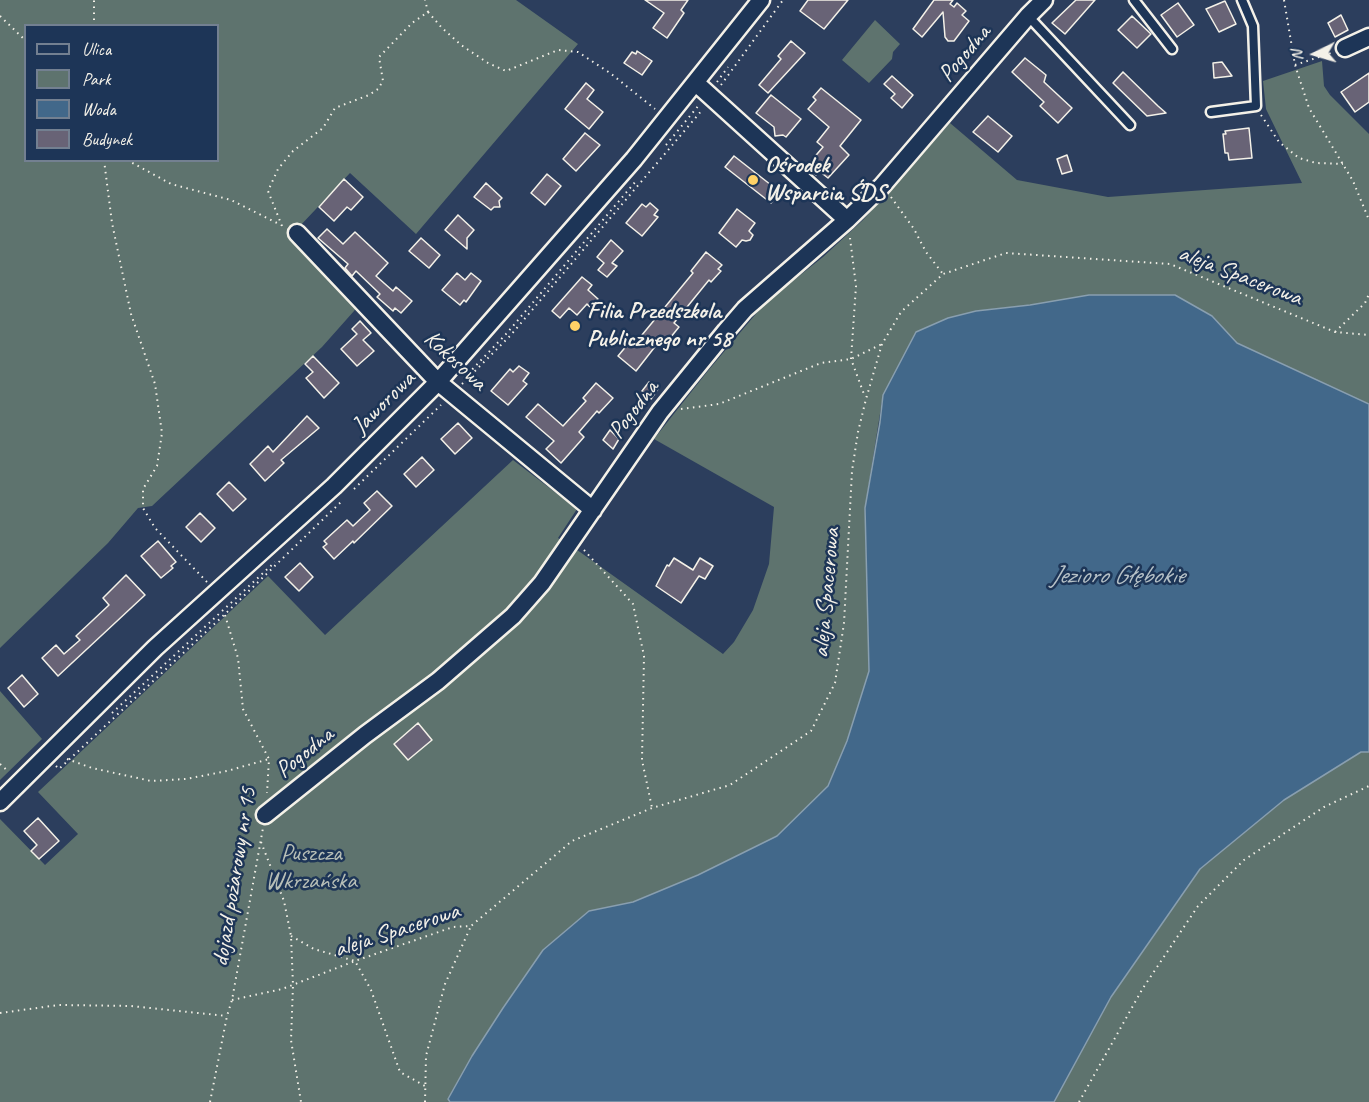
<!DOCTYPE html>
<meta charset="utf-8">
<style>
body{margin:0}
#map{position:relative;width:1369px;height:1102px;overflow:hidden;background:#2c3e5d;font-family:Caveat,sans-serif}
canvas{display:block}
.legend{position:absolute;left:24px;top:24px;width:195px;height:138px;box-sizing:border-box;background:#1d3557;border:2px solid #738091;margin:0;padding:8px 10px;list-style:none;font-size:18px;color:#f4f1e8}
.legend li{display:flex;align-items:center;gap:12px;height:30px}
.legend b{width:30px;border:2px solid #738091}
.north{position:absolute;left:1285px;top:24px;width:60px;height:60px;-webkit-text-stroke:4px #1d3557;paint-order:stroke;rotate:265deg;font-size:16px;font-weight:700;line-height:24px;text-align:center;color:#f4f1e8}
.north::after{content:'';display:block;margin:auto;width:21px;height:27px;background:#f4f1e8;clip-path:polygon(50% 0,100% 100%,50% 72%,0 100%)}
</style>
<div id="map">
<canvas width="1369" height="1102"></canvas>
<ul class="legend">
<li><b style="height:8px;background:#1d3557"></b>Ulica</li>
<li><b style="height:16px;background:#5e736e"></b>Park</li>
<li><b style="height:16px;background:#42688a"></b>Woda</li>
<li><b style="height:16px;background:#686376"></b>Budynek</li>
</ul>
<div class="north">N</div>
</div>
<script>
const ctx = document.querySelector('canvas').getContext('2d');
ctx.lineJoin = 'round';
function paint(path, color) {
  ctx.fillStyle = color;
  ctx.fill(path, 'evenodd');
}
function toPath(rows) {
  const path = new Path2D();
  for (const r of rows) {
    path.moveTo(r[0], r[1]);
    for (let i = 2; i < r.length; i += 2) path.lineTo(r[i], r[i + 1]);
  }
  return path;
}
function stroke(path, color, width, dash) {
  ctx.strokeStyle = color;
  ctx.lineWidth = width;
  ctx.lineCap = dash ? 'butt' : 'round';
  ctx.setLineDash(dash || []);
  ctx.stroke(path);
}
function write(font, color, halo, rows, align = 'center') {
  ctx.font = font + ' Caveat,sans-serif';
  ctx.lineWidth = 5;
  ctx.setLineDash([]);
  ctx.textBaseline = 'middle';
  ctx.strokeStyle = halo;
  ctx.fillStyle = color;
  for (const [text, x, y, turn = 0] of rows) {
    ctx.save();
    ctx.translate(x, y);
    ctx.rotate((+turn || 0) * Math.PI / 180);
    ctx.textAlign = isNaN(turn) ? turn : align;
    if (halo) ctx.strokeText(text, 0, 0);
    ctx.fillText(text, 0, 0);
    ctx.restore();
  }
}
paint(toPath([
 [0,0,516,0,578,44,416,234,350,173,298,228,365,294,354,311,322,347,152,506,138,508,108,543,0,648],
 [26,26,218,26,218,160,26,160],
 [875,20,900,44,893,52,892,59,869,83,842,60],
 [1322,61,1324,86,1330,95,1369,134,1369,404,1237,343,1212,316,1030,305,976,311,896,374,883,395,865,508,869,671,847,741,828,786,778,836,698,875,633,902,589,911,543,950,503,1008,472,1056,448,1099,450,1102,0,1102,0,819,45,865,78,834,38,792,268,576,325,635,513,460,577,509,558,538,580,552,723,654,734,642,753,610,769,564,774,507,654,439,707,372,765,303,823,257,863,220,950,123,1017,180,1108,197,1302,183,1266,109,1263,81],
 [0,691,42,739,0,780],
 [1361,752,1369,752,1369,1102,1054,1102,1111,997,1200,869,1284,800]
]), '#5e736e');
const water = toPath([
 [1089,295,1175,295,1212,316,1237,343,1369,404,1369,752,1361,752,1284,800,1200,869,1111,997,1054,1102,450,1102,448,1099,472,1056,503,1008,543,950,589,911,633,902,698,875,777,836,828,786,847,741,869,671,865,508,880,422,883,395,916,332,948,318,976,311,1030,305,1089,295]
]);
paint(water, '#42688a');
stroke(water, '#899fb0', 1.5);
const building = toPath([
 [645,0,688,0,681,10,684,13,667,38,653,28,664,13,645,0],
 [808,0,848,0,824,29,800,11,808,0],
 [934,0,953,0,950,4,954,7,957,3,966,11,962,15,969,21,954,41,948,41,945,37,943,12,922,37,913,29,934,0],
 [1076,0,1095,0,1065,34,1052,23,1076,0],
 [1225,1,1236,24,1219,32,1206,9,1225,1],
 [1178,3,1194,25,1177,37,1161,15,1178,3],
 [1341,15,1348,30,1335,37,1328,23,1341,15],
 [1132,16,1151,34,1137,48,1118,30,1132,16],
 [791,41,805,53,768,93,759,85,781,59,778,56,791,41],
 [637,51,652,61,642,75,624,63,632,52,636,54,637,51],
 [1025,58,1046,75,1044,82,1072,108,1058,123,1040,106,1044,102,1012,72,1025,58],
 [1222,62,1232,76,1214,78,1213,63,1222,62],
 [1123,72,1158,106,1166,113,1147,116,1113,83,1123,72],
 [1369,73,1369,102,1355,112,1341,92,1369,73],
 [892,76,913,95,902,108,891,98,895,94,884,84,892,76],
 [586,83,594,90,587,99,603,112,589,129,565,109,586,83],
 [821,88,861,120,840,146,849,155,828,178,819,171,816,175,806,167,823,147,817,142,829,127,808,109,816,100,813,97,821,88],
 [771,95,801,119,786,137,783,135,775,136,774,127,756,113,771,95],
 [988,116,1012,136,998,152,973,132,988,116],
 [1249,128,1252,158,1229,160,1228,153,1225,153,1223,134,1226,134,1225,131,1249,128],
 [585,133,600,145,576,171,563,159,585,133],
 [1067,155,1072,171,1062,174,1057,159,1067,155],
 [734,156,780,192,771,203,725,167,734,156],
 [547,174,561,186,545,205,531,193,547,174],
 [344,179,363,197,351,210,347,207,334,221,319,207,344,179],
 [486,183,502,198,499,201,500,207,494,207,491,210,474,197,486,183],
 [650,203,658,210,654,215,658,217,642,236,626,223,642,204,646,207,650,203],
 [737,209,755,223,749,231,753,235,750,240,746,241,742,240,736,247,719,233,737,209],
 [458,215,474,230,467,238,467,249,445,230,458,215],
 [327,229,343,244,355,232,388,263,376,276,393,291,396,287,412,301,401,313,395,308,393,311,377,297,380,294,356,271,352,276,345,268,348,264,318,238,327,229],
 [421,238,440,255,429,268,409,251,421,238],
 [611,240,623,251,612,263,617,266,607,277,598,270,604,263,597,257,611,240],
 [706,252,722,265,718,269,721,271,711,282,709,280,674,323,679,327,666,343,661,339,636,371,618,356,633,338,637,341,693,273,691,271,706,252],
 [457,273,465,280,471,273,481,281,466,302,464,300,460,305,442,290,457,273],
 [582,277,592,285,588,290,598,299,590,307,587,304,577,315,569,308,560,318,552,311,582,277],
 [360,321,371,333,363,340,374,351,357,366,341,349,357,334,352,329,360,321],
 [313,356,339,383,324,398,306,378,313,372,305,364,313,356],
 [519,366,529,373,523,381,527,384,508,405,491,391,510,369,513,372,519,366],
 [649,382,658,389,651,399,642,391,649,382],
 [596,383,613,398,599,413,597,411,579,432,584,437,561,463,546,449,554,441,526,417,538,404,563,426,586,401,583,398,596,383],
 [307,416,319,428,281,460,284,463,265,481,250,464,268,446,273,452,307,416],
 [458,423,472,438,455,454,441,439,458,423],
 [610,430,619,439,613,449,603,440,610,430],
 [422,457,434,470,416,487,404,474,422,457],
 [229,482,246,499,233,511,217,494,229,482],
 [377,491,392,506,354,543,353,541,334,559,323,547,327,544,324,541,347,520,353,526,370,510,364,503,377,491],
 [200,513,215,528,201,542,186,527,200,513],
 [158,541,176,562,171,566,173,568,161,578,141,556,158,541],
 [674,558,693,570,700,558,713,566,705,579,699,576,681,603,656,586,667,565,669,566,674,558],
 [300,563,313,577,299,591,285,577,300,563],
 [126,575,145,595,58,676,42,658,56,645,64,654,80,640,76,636,109,605,103,598,126,575],
 [22,675,38,694,24,707,8,688,22,675],
 [418,723,432,740,408,760,394,744,418,723],
 [38,818,59,841,39,859,31,851,37,845,24,831,38,818]
]);
paint(building, '#686376');
stroke(building, '#f4f1e8', 1.5);
const service = toPath([
 [1134,0,1172,49],
 [1028,16,1130,125],
 [1211,112,1256,106,1253,26,1242,0]
]);
const minor = toPath([
 [1345,48,1369,37],
 [696,83,847,220],
 [297,233,438,382,593,510],
 [0,802,155,648,334,486,438,382,634,159,761,0],
 [265,815,365,735,438,681,513,616,542,583,660,412,726,331,745,309,847,220,882,186,1028,16,1044,0]
]);
stroke(service, '#f4f1e8', 13);
stroke(minor, '#f4f1e8', 21);
stroke(toPath([
 [1284,0,1295,65,1309,108,1353,181,1369,220],
 [428,12,442,28,461,45,488,63,506,71,558,50,578,52,610,73,655,109],
 [0,16,26,41],
 [94,26,94,0],
 [1295,65,1331,53],
 [717,82,728,67],
 [721,85,783,0],
 [1261,115,1279,142,1299,158,1316,163,1343,164],
 [666,145,699,105],
 [104,160,112,223,131,314,155,384,162,433,157,466,143,489,143,508,155,528,207,582],
 [127,160,171,184,231,200,281,225],
 [891,197,914,229,926,252,943,274],
 [282,226,268,191,278,169,293,151,323,128,335,108,369,95,378,89,383,81,379,57,412,23,428,12,425,0],
 [850,238,856,286,851,359,865,397],
 [1335,332,1365,303,1369,294],
 [464,378,507,333,636,181],
 [462,384,510,336,703,109],
 [681,409,719,404,821,363,851,359,882,344],
 [354,489,441,405],
 [584,550,633,604,644,656,642,760,652,808],
 [225,615,238,658,243,709,269,759,267,793],
 [112,713,275,562],
 [67,759,92,768,151,781,186,779,227,771,269,759],
 [0,764,9,772],
 [56,766,59,769,224,615,342,501],
 [261,842,284,901,291,936,293,985,291,1040,301,1102],
 [291,936,314,949,355,961,371,990,400,1072,425,1086],
 [232,1000,282,989,355,961,453,927,471,926,572,841,652,808,730,785,811,731,835,683,844,623,852,471,858,432,866,399,882,344,901,312,943,274,1006,253,1170,264,1335,332,1369,335],
 [0,1013,59,1005,131,1006,227,1016],
 [210,1102,227,1016,232,1000,263,828],
 [425,1102,426,1056,445,984,471,926],
 [1079,1102,1143,988,1198,906,1244,860,1324,807,1369,786]
]), '#f4f1e8', 2, [1.5, 4.5]);
stroke(service, '#1d3557', 8);
stroke(minor, '#1d3557', 16);
for (const [x, y, r, color] of [
 [753,180,6,"#ffd166"],
 [575,326,6,"#ffd166"]
]) {
  const dot = new Path2D();
  dot.arc(x, y, r, 0, 2 * Math.PI);
  ctx.fillStyle = color;
  ctx.fill(dot);
  stroke(dot, '#1d3557', 2);
}
write('24px', '#f4f1e8', '#1d3557', [
 ["Pogodna",965,54,-50],
 ["aleja Spacerowa",1240,276,21],
 ["Kokosowa",455,361,43],
 ["Jaworowa",384,403,-45],
 ["Pogodna",634,410,-53],
 ["aleja Spacerowa",827,593,-85],
 ["Pogodna",305,753,-39],
 ["dojazd pożarowy nr 15",235,877,-81],
 ["aleja Spacerowa",397,931,-18]
]);
write('bold 24px', '#f4f1e8', '#1d3557', [
 ["Ośrodek",765,166],
 ["Wsparcia ŚDS",765,194],
 ["Filia Przedszkola",587,312],
 ["Publicznego nr 58",587,340]
], 'left');
write('24px', '#b8bfb7', '#1d3557', [
 ["Puszcza",311,854],
 ["Wkrzańska",311,882]
]);
write('italic 26px', '#b6c1c7', '#1d3557', [
 ["Jezioro Głębokie",1117,576]
]);
</script>
